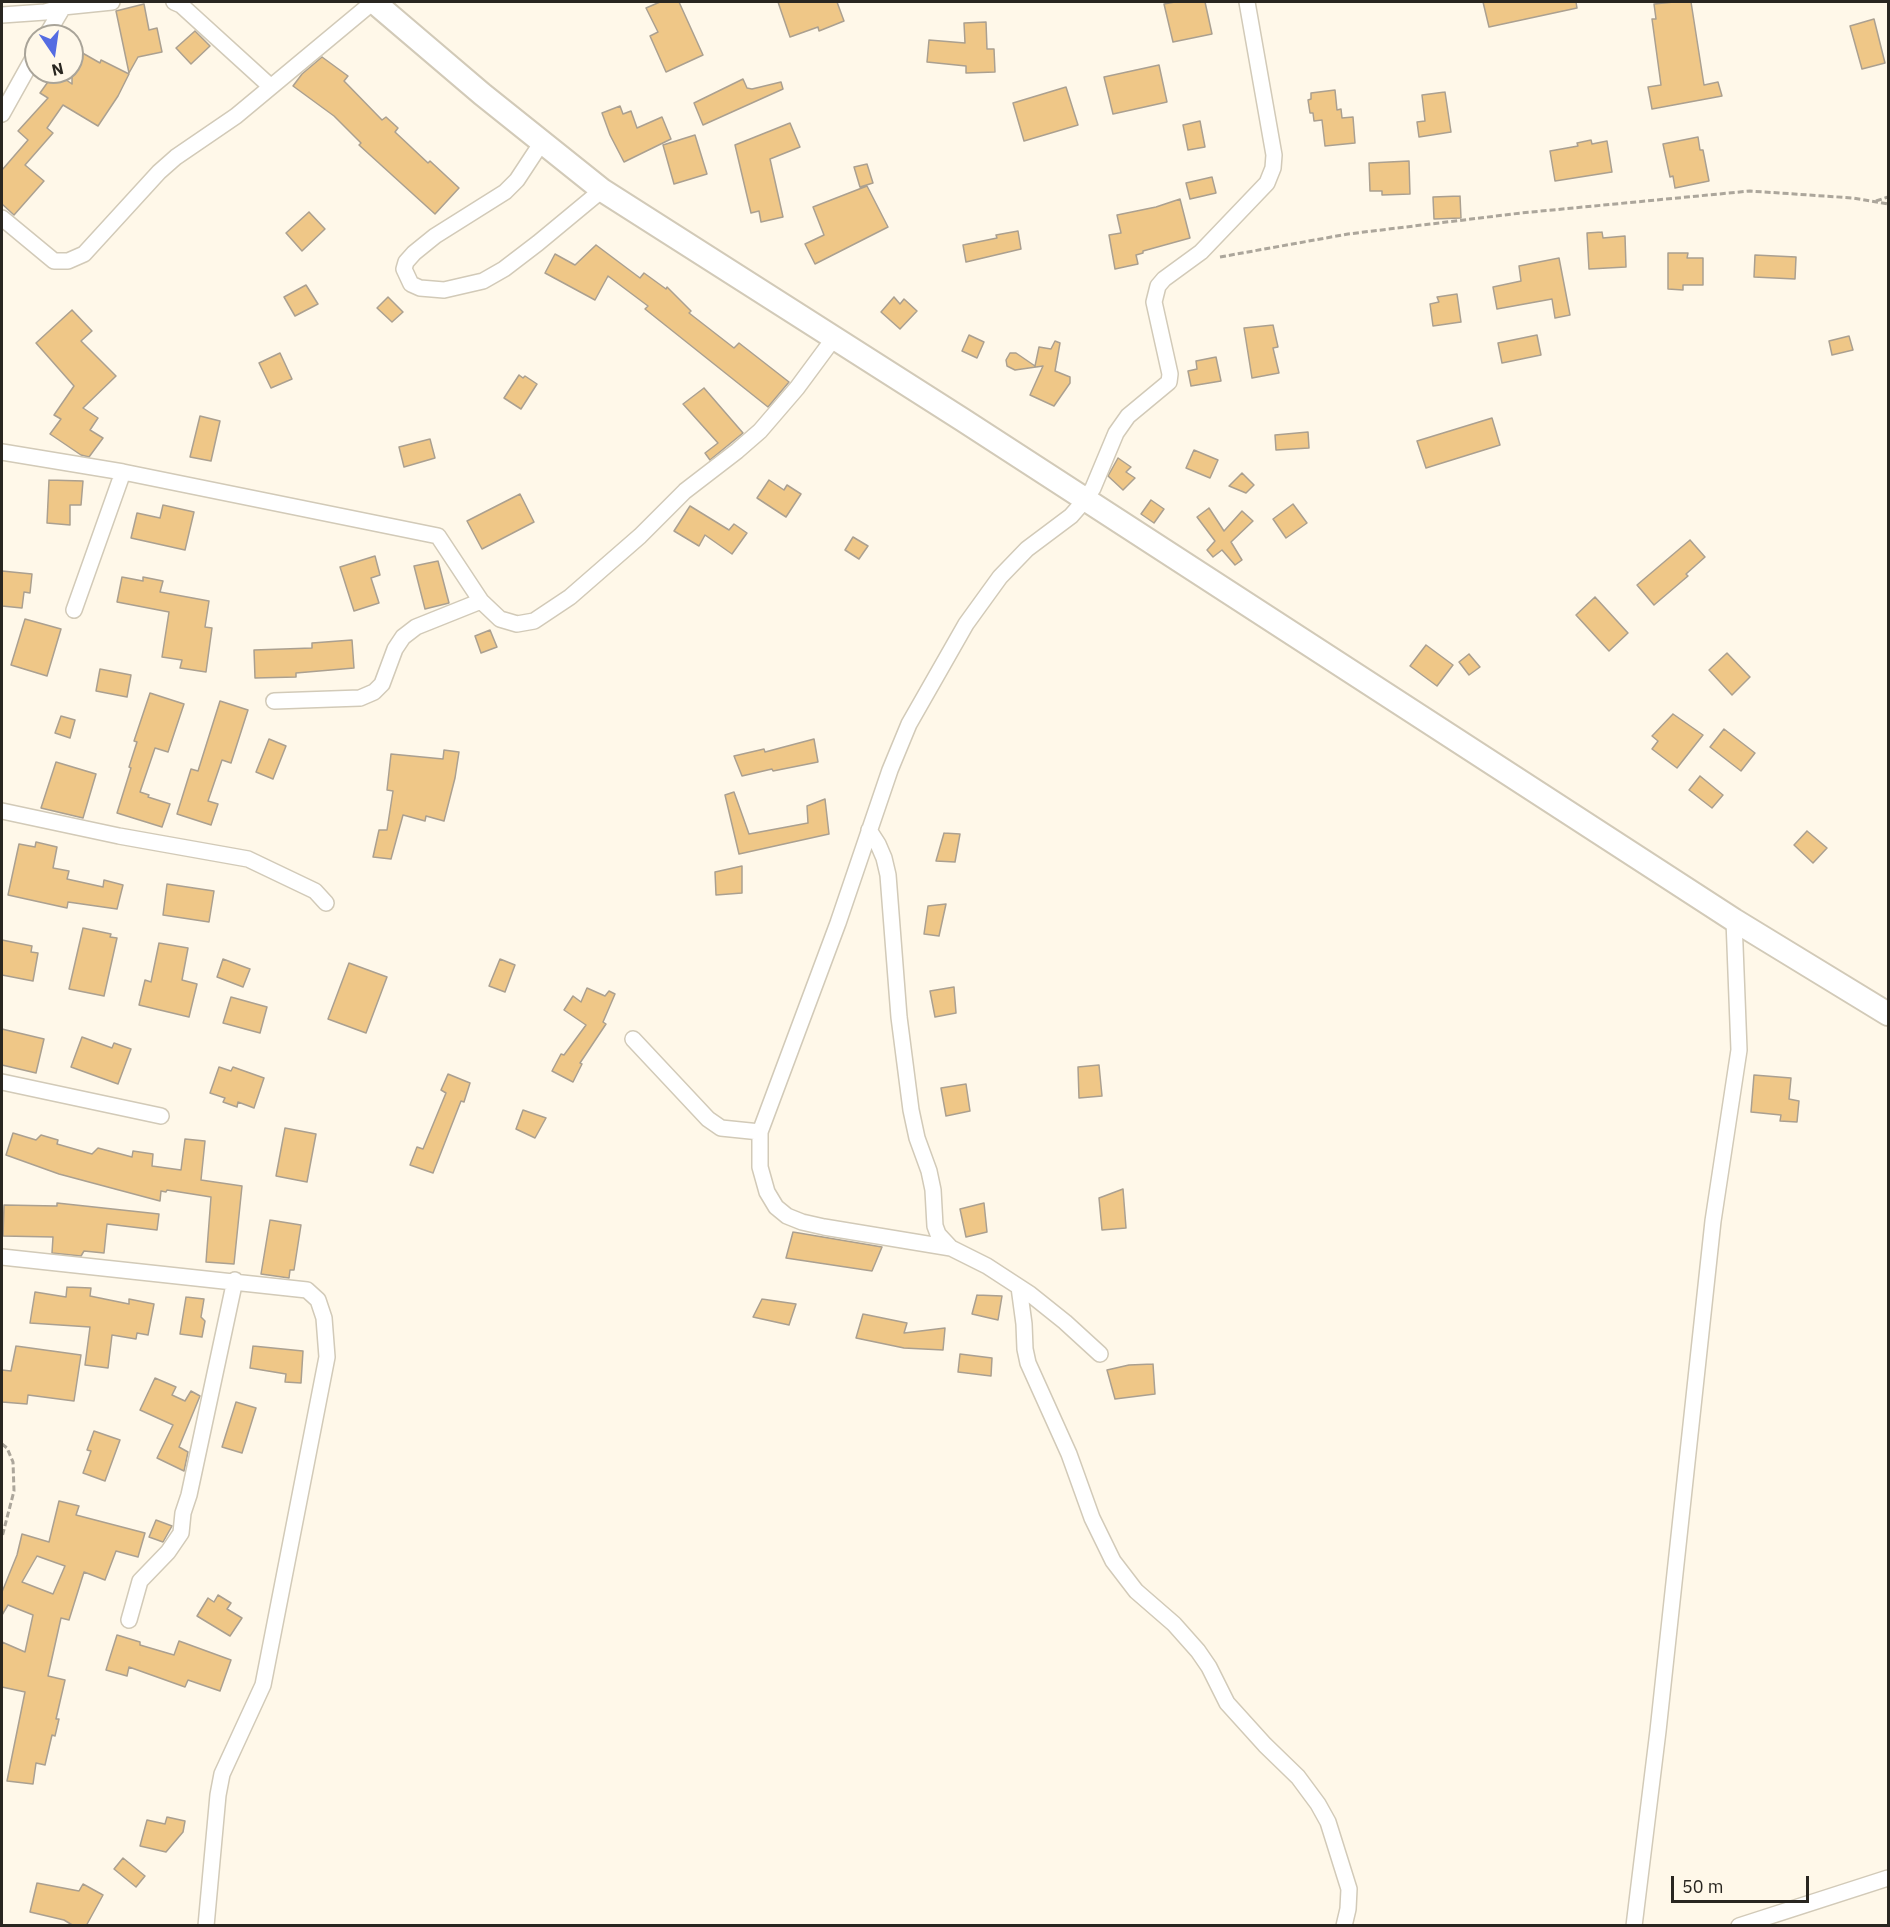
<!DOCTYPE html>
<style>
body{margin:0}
#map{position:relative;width:1890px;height:1927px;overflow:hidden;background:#fff8e9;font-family:"IBM Plex Sans",sans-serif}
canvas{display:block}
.frame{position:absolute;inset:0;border:3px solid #292620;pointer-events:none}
.north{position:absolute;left:24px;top:24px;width:60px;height:60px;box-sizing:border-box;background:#fff8e9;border:2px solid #a9a499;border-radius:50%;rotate:167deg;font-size:16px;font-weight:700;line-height:24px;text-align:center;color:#292620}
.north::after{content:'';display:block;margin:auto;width:21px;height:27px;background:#556ce2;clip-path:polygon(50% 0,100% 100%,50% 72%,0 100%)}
.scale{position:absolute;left:1671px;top:1876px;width:138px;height:27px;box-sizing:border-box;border:3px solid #292620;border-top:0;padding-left:8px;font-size:18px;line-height:21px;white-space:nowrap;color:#292620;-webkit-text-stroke:4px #fff8e9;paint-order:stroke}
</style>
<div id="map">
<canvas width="1890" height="1927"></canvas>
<div class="frame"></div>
<div class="north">N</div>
<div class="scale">50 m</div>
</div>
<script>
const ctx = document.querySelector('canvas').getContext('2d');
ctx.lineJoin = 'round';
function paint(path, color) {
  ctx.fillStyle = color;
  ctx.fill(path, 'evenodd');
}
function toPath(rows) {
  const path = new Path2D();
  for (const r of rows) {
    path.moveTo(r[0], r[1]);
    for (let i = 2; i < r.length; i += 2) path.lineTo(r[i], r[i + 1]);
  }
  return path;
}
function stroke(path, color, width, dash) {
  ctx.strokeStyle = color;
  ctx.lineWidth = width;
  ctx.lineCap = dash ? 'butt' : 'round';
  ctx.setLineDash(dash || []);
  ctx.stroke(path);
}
const building = toPath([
 [660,2,679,2,703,55,666,72,650,36,658,32,646,8,660,2],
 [778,2,837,2,844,21,819,31,818,27,790,37,778,2],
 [1175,2,1205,2,1212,34,1173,42,1164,4,1175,2],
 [1483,2,1576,2,1577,8,1489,27,1483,2],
 [1674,2,1691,2,1704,85,1718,82,1722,96,1652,109,1648,87,1661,85,1652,19,1656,19,1654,4,1674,2],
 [144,4,149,30,157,28,162,52,138,57,129,73,116,11,144,4],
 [1874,19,1885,63,1862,69,1850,26,1874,19],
 [986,22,987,49,994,49,995,72,966,73,966,66,927,62,929,40,965,43,964,23,986,22],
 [195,31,210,46,191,64,176,48,195,31],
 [72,47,100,63,101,60,129,74,118,96,98,126,63,105,47,128,53,133,25,165,44,181,14,215,2,204,2,170,28,140,18,131,48,98,40,93,55,72,72,84,72,47],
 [322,57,348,76,344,81,382,120,386,117,398,128,395,132,428,163,430,161,459,188,435,214,359,145,361,143,334,116,293,86,302,74,322,57],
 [1159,65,1167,102,1113,114,1104,77,1159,65],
 [743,79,747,88,752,89,781,82,783,89,703,125,694,103,743,79],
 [1066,87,1078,125,1024,141,1013,103,1066,87],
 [1335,90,1337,110,1341,109,1342,118,1353,117,1355,143,1325,146,1322,120,1314,121,1313,113,1310,113,1308,100,1311,99,1311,93,1335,90],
 [1445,92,1451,132,1419,137,1417,122,1425,121,1422,95,1445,92],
 [620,106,623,114,631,111,637,128,662,117,671,139,624,162,610,135,602,113,620,106],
 [1200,121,1205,147,1188,150,1183,125,1200,121],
 [790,123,800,147,770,159,783,217,761,222,759,211,751,213,735,145,790,123],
 [695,135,707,174,674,184,663,145,695,135],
 [1698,137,1700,150,1703,150,1709,181,1675,188,1673,176,1670,177,1663,144,1698,137],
 [1591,140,1592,144,1607,141,1612,172,1555,181,1550,151,1578,146,1577,143,1591,140],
 [1409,161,1410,194,1382,195,1382,191,1370,191,1369,163,1409,161],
 [867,164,873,183,860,187,854,167,867,164],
 [1212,177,1216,193,1190,199,1186,183,1212,177],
 [867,186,888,227,815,264,805,244,824,235,813,207,867,186],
 [1460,196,1461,218,1434,219,1433,197,1460,196],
 [1180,199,1190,238,1143,251,1143,253,1136,255,1138,264,1115,269,1109,235,1121,233,1117,215,1156,207,1180,199],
 [309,212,325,229,302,251,286,233,309,212],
 [1018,231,1021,249,966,262,963,245,997,238,996,235,1018,231],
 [1602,232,1603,238,1625,236,1626,267,1589,269,1587,233,1602,232],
 [596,245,640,278,644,273,666,289,667,287,691,311,689,313,734,348,739,343,789,382,768,407,645,309,648,306,608,276,595,300,545,273,555,254,575,265,596,245],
 [1668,253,1688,253,1687,258,1703,258,1703,285,1683,285,1683,290,1668,289,1668,253],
 [1755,255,1796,257,1795,279,1754,277,1755,255],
 [1559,258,1570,315,1555,318,1552,299,1497,309,1493,287,1521,281,1519,266,1559,258],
 [306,285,318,304,295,316,284,297,306,285],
 [1457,294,1461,322,1433,326,1430,304,1439,302,1437,297,1457,294],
 [388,297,403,312,392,322,377,308,388,297],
 [894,297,900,304,904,299,917,311,900,329,881,312,894,297],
 [72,310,92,331,81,341,116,376,83,408,98,418,90,430,103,438,89,457,81,455,50,434,61,419,54,415,74,386,36,343,72,310],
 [1273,325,1278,347,1273,348,1279,373,1252,378,1244,328,1273,325],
 [969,335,984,342,977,358,962,351,969,335],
 [1537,335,1541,355,1502,363,1498,343,1537,335],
 [1849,336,1853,350,1832,355,1829,341,1849,336],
 [1055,341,1060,343,1055,371,1070,377,1070,383,1054,406,1030,395,1043,366,1015,370,1007,366,1006,360,1010,353,1016,353,1035,366,1039,347,1051,349,1055,341],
 [280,353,292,379,271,388,259,363,280,353],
 [1216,357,1221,381,1191,386,1188,371,1197,369,1196,361,1216,357],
 [519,375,523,378,525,376,537,384,521,409,504,398,519,375],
 [704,388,743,433,710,460,705,453,718,443,683,404,704,388],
 [200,416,220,421,211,461,190,457,200,416],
 [1492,418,1500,445,1426,468,1417,441,1492,418],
 [1308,432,1309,448,1276,450,1275,435,1308,432],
 [430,439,435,458,404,467,399,447,430,439],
 [1194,450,1218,460,1210,478,1186,468,1194,450],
 [1118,458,1131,467,1126,472,1135,478,1123,490,1108,476,1118,458],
 [1242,473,1254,485,1246,493,1229,486,1242,473],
 [49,480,83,481,81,505,70,505,70,525,47,523,49,480],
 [769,480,784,490,787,485,801,494,786,517,757,498,769,480],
 [520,494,534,522,482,549,467,521,520,494],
 [1151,500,1164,509,1154,523,1141,514,1151,500],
 [1293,504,1307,523,1286,538,1273,519,1293,504],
 [163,505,194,512,185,550,131,538,137,513,160,518,163,505],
 [690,506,729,530,734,524,747,533,732,554,705,535,699,546,674,531,690,506],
 [1209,508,1224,531,1242,511,1253,521,1231,542,1242,560,1235,565,1222,550,1213,557,1207,550,1215,541,1197,517,1209,508],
 [853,537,868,546,859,559,845,550,853,537],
 [1690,540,1705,557,1686,574,1688,576,1654,605,1637,585,1690,540],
 [375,556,380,575,371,578,379,603,354,611,340,567,375,556],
 [438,561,449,603,425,609,414,566,438,561],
 [2,571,32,574,30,593,24,592,22,608,2,606,2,571],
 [122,577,143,581,143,577,163,581,160,592,209,601,205,627,212,628,206,672,180,668,182,660,162,657,169,612,117,602,122,577],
 [1595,597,1628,633,1609,651,1576,615,1595,597],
 [25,619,61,629,47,676,11,665,25,619],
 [490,630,497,647,481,653,475,636,490,630],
 [352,640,354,668,296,673,296,677,255,678,254,650,312,648,312,643,352,640],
 [1426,645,1453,665,1437,686,1410,666,1426,645],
 [1727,653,1750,677,1732,695,1709,670,1727,653],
 [1469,654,1480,667,1469,675,1459,662,1469,654],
 [100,669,131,675,127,697,96,691,100,669],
 [150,693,184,704,168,752,155,748,140,792,149,795,148,797,170,804,162,827,117,813,131,768,129,767,137,742,134,741,150,693],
 [220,701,248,710,231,763,222,760,208,801,218,804,211,825,177,814,191,769,198,771,220,701],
 [1673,714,1703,735,1677,768,1652,749,1658,741,1652,736,1673,714],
 [61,716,75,720,70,738,55,733,61,716],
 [1724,729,1755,753,1741,771,1710,747,1724,729],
 [269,739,286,746,273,779,256,772,269,739],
 [814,739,818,762,773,771,772,769,742,776,734,756,764,749,765,752,814,739],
 [444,750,459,752,455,778,444,821,426,816,425,821,403,815,391,859,373,857,379,830,387,830,393,791,387,790,391,754,443,759,444,750],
 [56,762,96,774,83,818,41,808,56,762],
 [1700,776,1723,795,1712,808,1689,790,1700,776],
 [734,792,749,834,808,823,807,806,825,799,829,834,739,854,725,795,734,792],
 [1807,831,1827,848,1813,863,1794,845,1807,831],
 [944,833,960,834,955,862,936,861,944,833],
 [36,842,57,847,53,868,69,871,67,879,103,887,104,880,123,885,117,909,68,902,67,908,8,895,19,844,35,847,36,842],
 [742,866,742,893,716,895,715,872,742,866],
 [167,884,214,891,209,922,163,915,167,884],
 [946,904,939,936,924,934,928,906,946,904],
 [83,928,111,934,110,937,117,938,104,996,69,989,83,928],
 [2,940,32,946,31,952,38,953,33,981,2,975,2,940],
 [159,943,188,948,182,980,197,984,189,1017,139,1005,145,980,151,982,159,943],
 [223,959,250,969,243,987,217,977,223,959],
 [500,959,515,965,505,992,489,986,500,959],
 [349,963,387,977,366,1033,328,1019,349,963],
 [954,987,956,1013,935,1017,930,991,954,987],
 [587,988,605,996,609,991,615,994,603,1022,606,1024,580,1063,582,1064,573,1082,552,1071,561,1054,564,1055,586,1025,564,1010,573,996,581,1002,587,988],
 [231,997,267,1007,260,1033,223,1023,231,997],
 [2,1029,44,1039,36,1073,2,1065,2,1029],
 [82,1037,112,1048,114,1043,131,1049,118,1084,71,1067,82,1037],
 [1099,1065,1102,1096,1079,1098,1078,1067,1099,1065],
 [219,1067,231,1071,233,1067,264,1078,254,1108,238,1102,237,1107,223,1102,225,1098,210,1093,219,1067],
 [448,1074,470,1083,464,1102,461,1101,433,1173,410,1165,417,1147,423,1149,446,1093,441,1090,448,1074],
 [1754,1075,1791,1078,1789,1099,1799,1101,1797,1122,1780,1121,1781,1115,1751,1112,1754,1075],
 [966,1084,970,1111,946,1116,941,1088,966,1084],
 [523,1110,546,1118,535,1138,516,1129,523,1110],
 [285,1128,316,1134,307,1182,276,1176,285,1128],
 [13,1133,36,1140,41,1135,58,1140,57,1144,92,1154,98,1148,132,1157,133,1151,153,1154,152,1166,181,1170,185,1139,205,1141,201,1180,242,1186,234,1264,206,1262,211,1197,167,1190,166,1192,161,1191,160,1201,59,1174,6,1155,13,1133],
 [1123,1189,1126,1228,1102,1230,1099,1198,1123,1189],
 [57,1203,159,1214,157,1230,107,1224,104,1253,84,1251,81,1256,52,1253,53,1237,3,1236,4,1205,57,1206,57,1203],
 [984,1203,987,1232,966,1237,960,1209,984,1203],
 [270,1220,301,1225,294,1270,290,1270,289,1278,261,1274,270,1220],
 [793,1232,882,1247,872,1271,786,1258,793,1232],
 [67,1287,91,1288,90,1296,129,1304,129,1299,154,1304,148,1335,137,1333,136,1339,112,1335,108,1368,85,1365,90,1327,30,1323,35,1292,66,1297,67,1287],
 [977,1295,1002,1296,998,1320,972,1314,977,1295],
 [186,1297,204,1299,201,1317,205,1321,202,1337,180,1334,186,1297],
 [762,1299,796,1304,789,1325,753,1317,762,1299],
 [863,1314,907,1323,904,1333,945,1328,943,1350,904,1348,856,1338,863,1314],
 [16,1346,81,1355,74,1401,28,1395,27,1404,2,1402,2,1370,11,1371,16,1346],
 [253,1346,303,1351,301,1383,285,1382,286,1374,250,1368,253,1346],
 [960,1354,992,1358,991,1376,958,1372,960,1354],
 [1153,1364,1155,1394,1115,1399,1107,1370,1129,1365,1153,1364],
 [155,1378,176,1387,172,1395,185,1401,191,1391,200,1396,179,1447,188,1452,184,1471,157,1458,173,1425,140,1410,155,1378],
 [236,1402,256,1408,242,1453,222,1447,236,1402],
 [94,1431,120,1440,105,1481,83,1473,91,1451,87,1450,94,1431],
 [59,1501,79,1506,76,1515,145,1533,138,1557,116,1551,105,1580,84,1572,69,1620,61,1618,48,1676,65,1680,56,1719,59,1719,55,1736,52,1735,45,1765,36,1763,33,1784,7,1781,25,1692,2,1687,2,1642,25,1652,33,1615,8,1605,2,1615,2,1592,17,1555,22,1534,49,1542,59,1501],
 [37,1556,65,1566,53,1594,22,1582,37,1556],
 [156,1520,172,1526,163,1542,149,1537,156,1520],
 [218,1595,231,1603,227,1609,242,1618,230,1636,197,1616,208,1598,214,1602,218,1595],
 [117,1635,140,1642,140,1645,174,1655,179,1641,231,1660,220,1691,188,1680,185,1687,129,1667,127,1676,106,1670,117,1635],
 [167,1817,185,1821,183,1832,166,1852,140,1846,147,1820,165,1824,167,1817],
 [123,1858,145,1876,136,1887,114,1869,123,1858],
 [37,1883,79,1891,83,1884,103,1895,86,1926,74,1926,64,1920,30,1912,37,1883]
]);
paint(building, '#efc787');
stroke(building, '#aba090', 1.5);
const street = toPath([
 [174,2,181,5,270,86],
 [2,15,45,12,63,7,112,2],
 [46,36,65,4],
 [2,114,36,53],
 [542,142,517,180,505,192,435,236,414,253,406,262,404,269,411,284,420,288,444,290,483,281,504,269,538,243,602,190],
 [2,218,54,261,68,261,84,254,159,172,176,157,236,116,373,2],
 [2,452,123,472,438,536,481,601,500,619,517,624,534,621,570,597,640,536,685,491,737,451,760,431,797,388,834,338],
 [74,610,123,472],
 [274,701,360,698,374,692,382,684,395,649,403,637,416,627,481,601],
 [2,811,119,836,248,859,315,891,326,903],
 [869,830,878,844,884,858,888,875,899,1017,911,1110,917,1138,929,1171,933,1190,935,1226,938,1234,951,1248,987,1266,1030,1294,1065,1322,1100,1354],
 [633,1039,708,1119,721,1128,760,1132],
 [2,1082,161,1116],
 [951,1248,824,1227,802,1222,787,1216,776,1207,767,1192,760,1167,760,1132,838,923,890,770,909,724,966,624,1000,577,1027,549,1071,516,1085,500,1093,488,1116,433,1128,416,1169,382,1170,374,1154,302,1158,286,1164,279,1201,252,1267,183,1273,168,1274,155,1247,2],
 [2,1257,307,1290,318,1300,324,1318,327,1357,263,1685,222,1774,218,1795,206,1926],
 [1019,1287,1024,1324,1025,1349,1028,1363,1069,1454,1092,1518,1113,1561,1136,1591,1174,1624,1198,1651,1209,1667,1227,1703,1265,1745,1298,1777,1318,1804,1328,1822,1349,1889,1348,1909,1344,1926],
 [129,1620,140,1581,168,1552,181,1533,183,1513,189,1495,235,1280],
 [1634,1926,1658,1731,1713,1221,1739,1050,1734,920],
 [1739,1926,1888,1878]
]);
const secondary = toPath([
 [374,2,482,94,602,190,963,420,1734,920,1888,1014]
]);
stroke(street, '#d2cab8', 18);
stroke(secondary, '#d2cab8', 26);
stroke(toPath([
 [1876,201,1888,197],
 [1220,257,1348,234,1521,213,1750,191,1853,198,1888,204],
 [2,1444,7,1448,13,1462,14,1491,2,1537]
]), '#aca69b', 3, [6, 3]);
stroke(street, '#fff', 15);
stroke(secondary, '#fff', 22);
</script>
